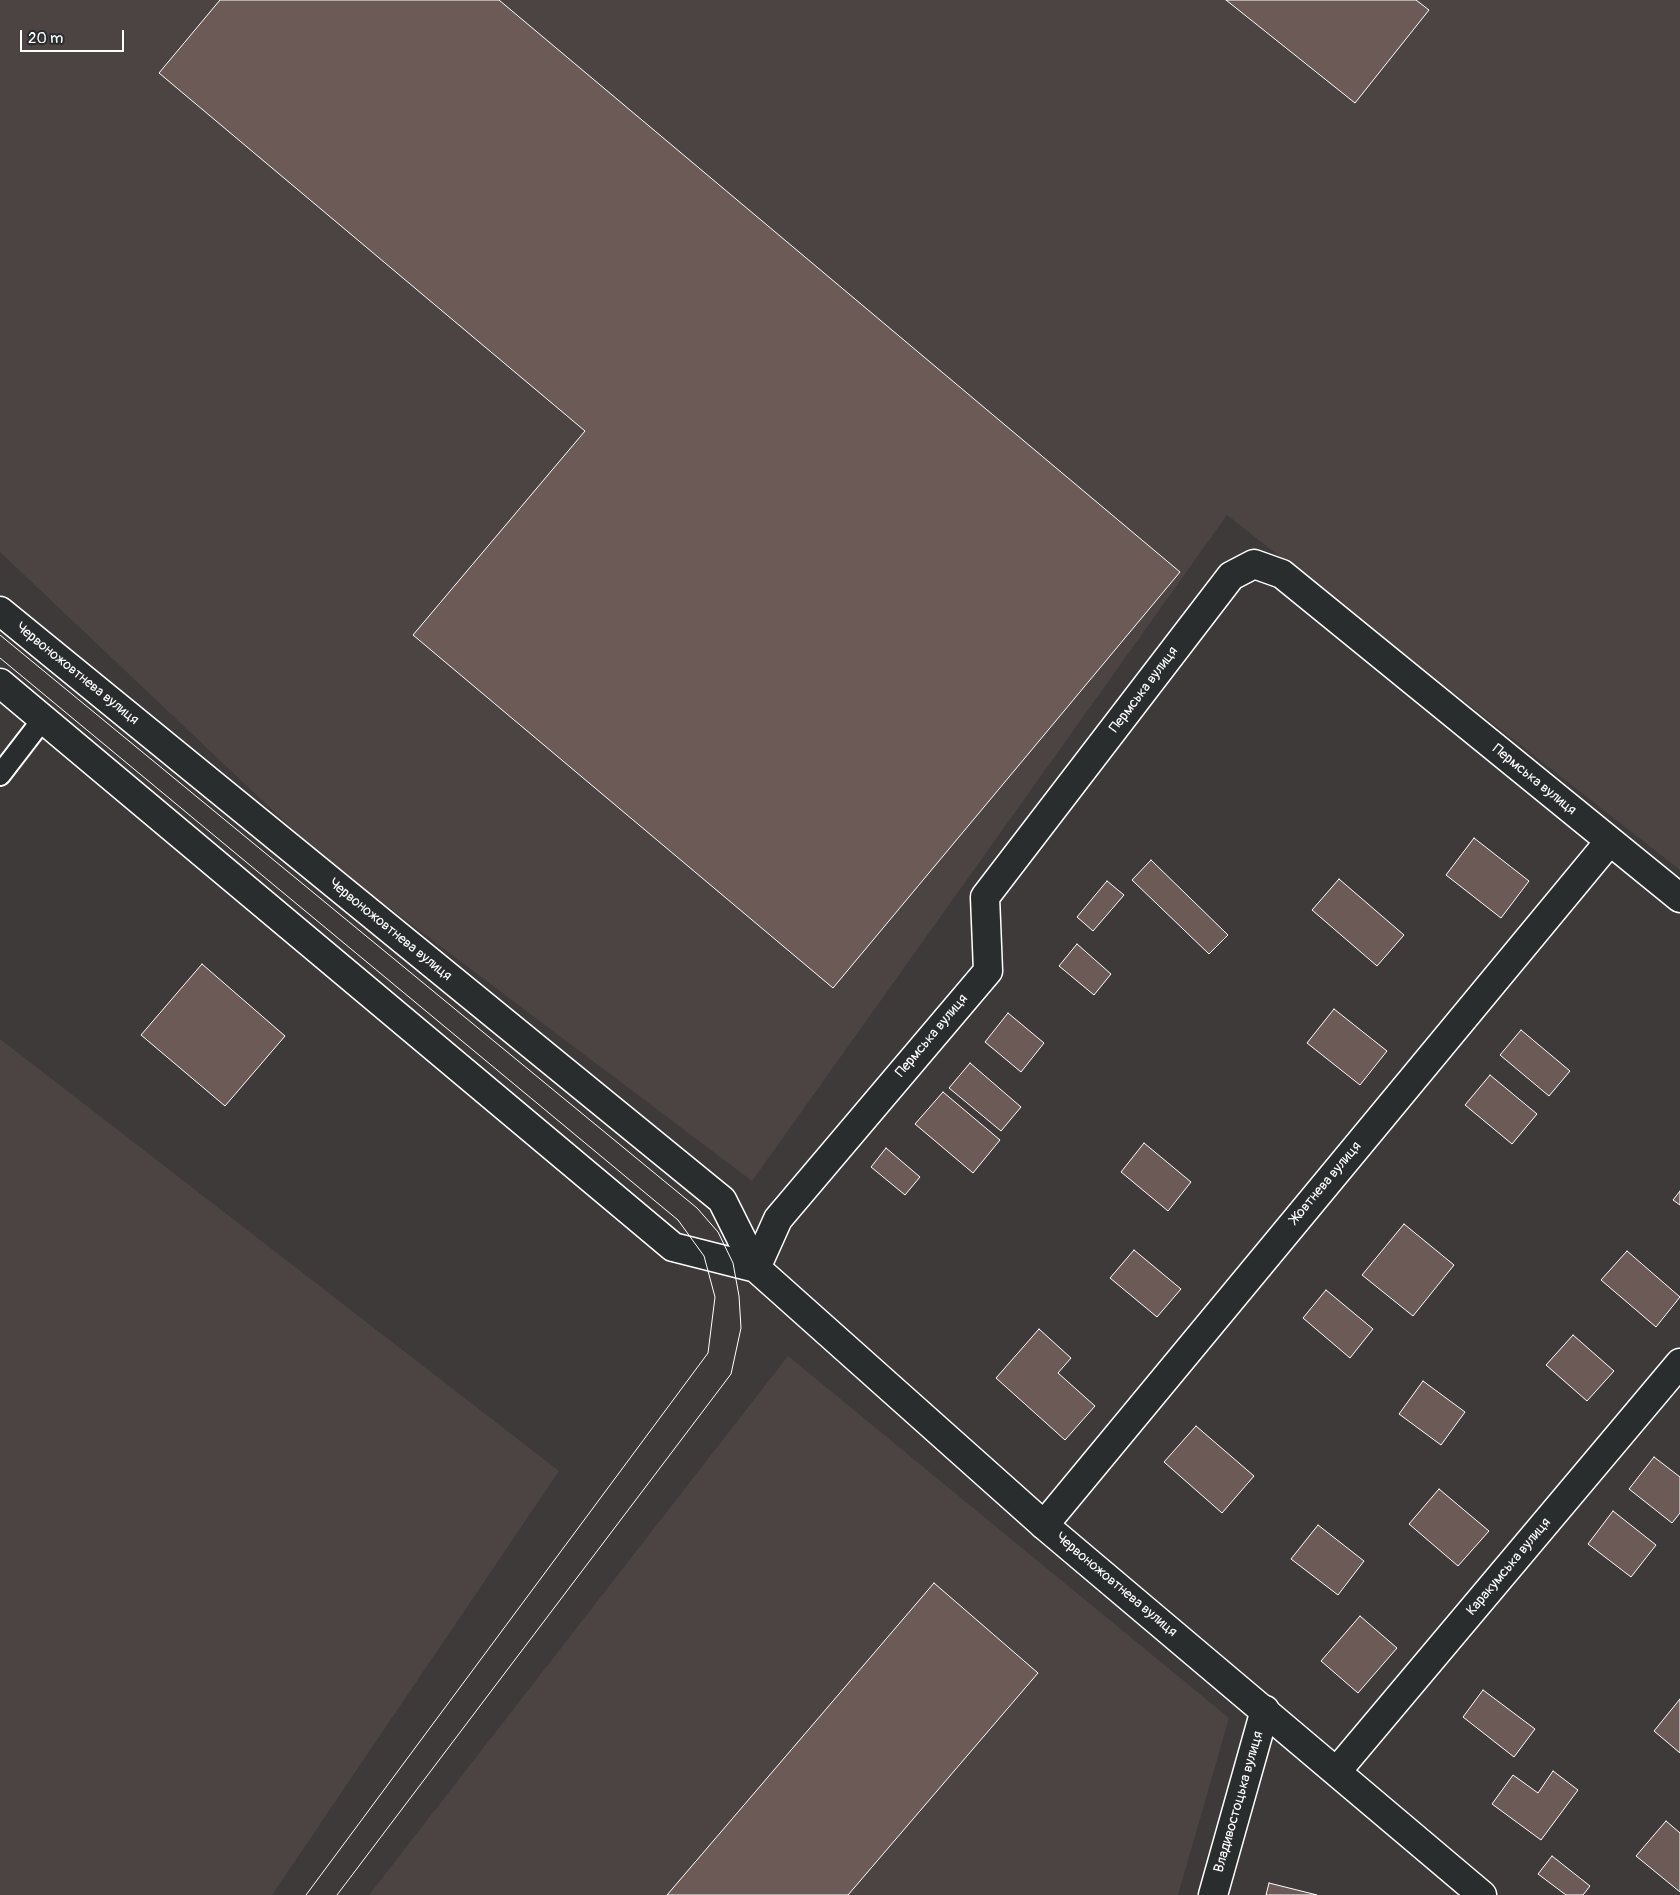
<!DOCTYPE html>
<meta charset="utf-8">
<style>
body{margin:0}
#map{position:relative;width:1680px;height:1895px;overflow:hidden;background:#3e3a3a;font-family:Pangolin,sans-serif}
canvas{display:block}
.scale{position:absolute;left:20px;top:30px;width:104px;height:22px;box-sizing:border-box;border:2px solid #fff;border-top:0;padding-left:6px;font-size:15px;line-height:18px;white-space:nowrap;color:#fff;-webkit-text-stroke:4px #2a2d2e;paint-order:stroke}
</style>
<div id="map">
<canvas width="1680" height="1895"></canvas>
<div class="scale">20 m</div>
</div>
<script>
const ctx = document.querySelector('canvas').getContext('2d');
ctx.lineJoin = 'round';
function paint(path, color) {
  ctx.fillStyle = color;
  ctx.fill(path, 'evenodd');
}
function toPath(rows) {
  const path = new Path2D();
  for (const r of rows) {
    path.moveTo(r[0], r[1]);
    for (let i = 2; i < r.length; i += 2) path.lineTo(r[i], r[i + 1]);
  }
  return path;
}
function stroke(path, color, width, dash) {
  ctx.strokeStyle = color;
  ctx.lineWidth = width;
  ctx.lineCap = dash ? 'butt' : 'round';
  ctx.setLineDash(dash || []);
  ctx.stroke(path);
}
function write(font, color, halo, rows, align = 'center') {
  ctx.font = font + ' Pangolin,sans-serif';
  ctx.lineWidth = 4.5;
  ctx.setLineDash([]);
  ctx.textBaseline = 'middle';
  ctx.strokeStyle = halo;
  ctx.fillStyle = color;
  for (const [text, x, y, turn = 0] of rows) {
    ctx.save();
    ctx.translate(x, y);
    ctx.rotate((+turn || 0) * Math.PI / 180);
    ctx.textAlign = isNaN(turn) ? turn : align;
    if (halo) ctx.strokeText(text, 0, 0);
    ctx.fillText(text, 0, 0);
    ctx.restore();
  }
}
paint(toPath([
 [0,0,1680,0,1680,870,1227,515,752,1181,322,857,0,552],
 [0,1039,559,1471,272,1895,0,1895],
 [788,1356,1229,1718,1178,1895,369,1895]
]), '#4c4443');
const building = toPath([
 [220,0,499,0,1180,572,833,988,413,635,585,431,159,73,220,0],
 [1226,0,1416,0,1429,10,1355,103,1226,0],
 [1474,838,1529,881,1501,918,1446,875,1474,838],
 [1151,860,1228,935,1209,954,1132,880,1151,860],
 [1339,879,1404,935,1377,966,1312,910,1339,879],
 [1107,881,1124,895,1093,931,1077,917,1107,881],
 [1077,944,1111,974,1094,995,1059,966,1077,944],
 [202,964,285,1036,225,1106,141,1035,202,964],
 [1334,1009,1387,1051,1360,1085,1307,1043,1334,1009],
 [1008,1013,1044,1043,1021,1072,985,1042,1008,1013],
 [1521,1030,1570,1071,1549,1096,1500,1055,1521,1030],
 [970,1063,1021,1107,1001,1131,949,1088,970,1063],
 [1490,1075,1537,1114,1512,1144,1465,1105,1490,1075],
 [943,1092,1000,1140,973,1173,915,1124,943,1092],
 [1144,1143,1191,1182,1168,1211,1121,1172,1144,1143],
 [886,1148,920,1177,905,1195,871,1167,886,1148],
 [1680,1191,1680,1205,1673,1200,1680,1191],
 [1404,1224,1454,1265,1413,1316,1362,1275,1404,1224],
 [1134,1250,1181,1289,1157,1317,1110,1278,1134,1250],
 [1627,1251,1680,1297,1656,1327,1601,1280,1627,1251],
 [1326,1290,1373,1329,1350,1358,1303,1318,1326,1290],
 [1039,1329,1071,1358,1058,1373,1095,1406,1065,1440,996,1378,1039,1329],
 [1573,1335,1614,1371,1587,1401,1546,1365,1573,1335],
 [1423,1381,1465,1412,1441,1445,1399,1414,1423,1381],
 [1196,1426,1254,1476,1222,1513,1164,1462,1196,1426],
 [1654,1457,1680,1477,1680,1513,1672,1523,1629,1489,1654,1457],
 [1439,1489,1489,1531,1458,1566,1409,1524,1439,1489],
 [1613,1511,1656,1545,1631,1577,1588,1544,1613,1511],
 [1318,1525,1364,1561,1338,1595,1291,1559,1318,1525],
 [934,1583,1038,1673,848,1895,667,1895,934,1583],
 [1360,1616,1397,1648,1358,1693,1321,1661,1360,1616],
 [1483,1690,1535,1729,1514,1757,1463,1717,1483,1690],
 [1680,1699,1680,1753,1654,1731,1680,1699],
 [1553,1771,1578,1790,1541,1840,1492,1804,1513,1775,1538,1793,1553,1771],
 [1666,1821,1680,1833,1680,1892,1636,1856,1666,1821],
 [1552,1856,1590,1886,1583,1895,1566,1895,1538,1874,1552,1856],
 [1269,1883,1317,1895,1266,1895,1269,1883]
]);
paint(building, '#6c5a57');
stroke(building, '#fff', 1);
const service = toPath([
 [0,775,43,719]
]);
const minor = toPath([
 [756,1268,778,1219,988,971,985,897,1231,576,1254,564,1282,574,1680,898],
 [1044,1525,1609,842],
 [1337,1771,1680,1363],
 [1213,1895,1265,1710]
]);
const secondary = toPath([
 [0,611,722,1200,756,1268,1044,1525,1482,1895],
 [0,683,673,1247,756,1268]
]);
stroke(service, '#fff', 24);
stroke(minor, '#fff', 31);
stroke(secondary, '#fff', 31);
stroke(service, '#2a2d2e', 20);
stroke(minor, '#2a2d2e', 28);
stroke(secondary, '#2a2d2e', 28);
stroke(toPath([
 [0,635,697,1208,718,1232,733,1263,739,1296,741,1328,731,1374,337,1895],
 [0,658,678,1220,704,1256,715,1297,708,1353,306,1895]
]), '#fff', 1);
write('14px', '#fff', '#2a2d2e', [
 ["Червоножовтнева вулиця",77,674,39],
 ["Пермська вулиця",1144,690,-53],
 ["Пермська вулиця",1534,780,39],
 ["Червоножовтнева вулиця",390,930,39],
 ["Пермська вулиця",932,1036,-50],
 ["Жовтнева вулиця",1326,1183,-50],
 ["Каракумська вулиця",1509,1567,-50],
 ["Червоножовтнева вулиця",1116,1585,40],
 ["Владивостоцька вулиця",1239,1802,-74]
]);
</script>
